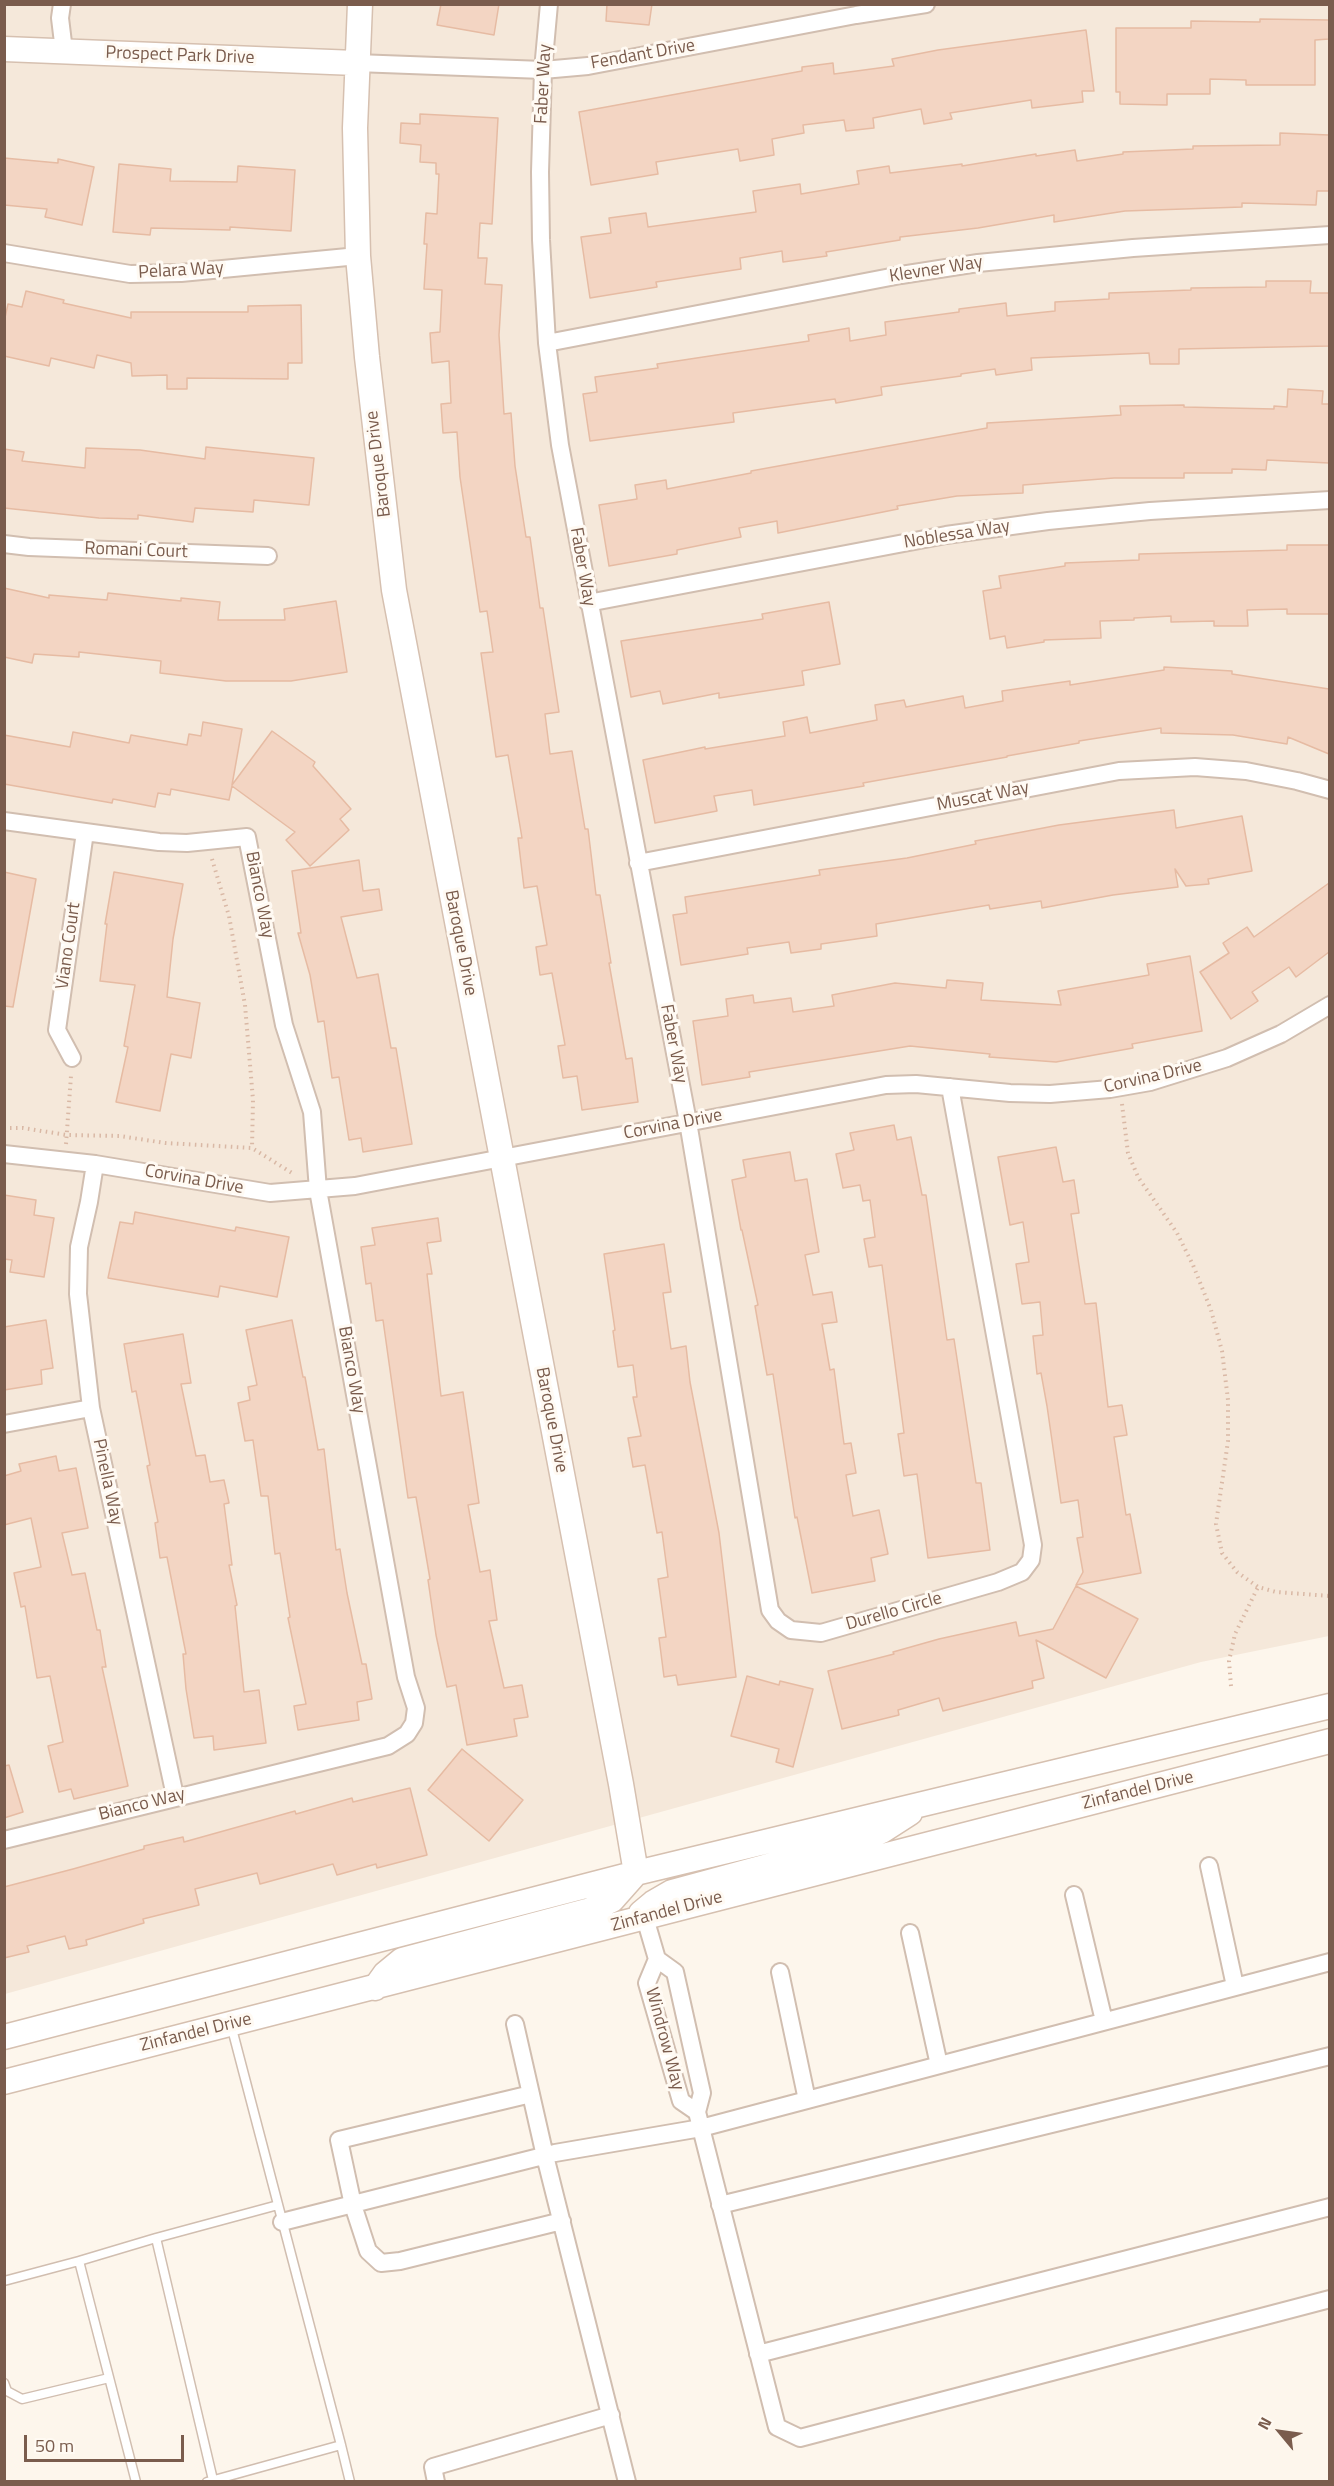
<!DOCTYPE html>
<style>
body{margin:0}
#map{position:relative;width:1334px;height:2486px;overflow:hidden;background:#fdf6ec;font-family:"Titillium Web",sans-serif}
canvas{display:block}
.frame{position:absolute;inset:0;border:6px solid #7a5c4d;pointer-events:none}
.north{position:absolute;left:1250px;top:2402px;width:60px;height:60px;-webkit-text-stroke:4px #fffaf3;paint-order:stroke;rotate:299deg;font-size:16px;font-weight:700;line-height:24px;text-align:center;color:#7a5c4d}
.north::after{content:'';display:block;margin:auto;width:21px;height:27px;background:#7a5c4d;clip-path:polygon(50% 0,100% 100%,50% 72%,0 100%)}
.scale{position:absolute;left:24px;top:2435px;width:160px;height:27px;box-sizing:border-box;border:3px solid #7a5c4d;border-top:0;padding-left:8px;font-size:18px;line-height:21px;white-space:nowrap;color:#7a5c4d;-webkit-text-stroke:4px #fffaf3;paint-order:stroke}
</style>
<div id="map">
<canvas width="1334" height="2486"></canvas>
<div class="frame"></div>
<div class="north">N</div>
<div class="scale">50 m</div>
</div>
<script>
const ctx = document.querySelector('canvas').getContext('2d');
ctx.lineJoin = 'round';
function paint(path, color) {
  ctx.fillStyle = color;
  ctx.fill(path, 'evenodd');
}
function toPath(rows) {
  const path = new Path2D();
  for (const r of rows) {
    path.moveTo(r[0], r[1]);
    for (let i = 2; i < r.length; i += 2) path.lineTo(r[i], r[i + 1]);
  }
  return path;
}
function stroke(path, color, width, dash) {
  ctx.strokeStyle = color;
  ctx.lineWidth = width;
  ctx.lineCap = dash ? 'butt' : 'round';
  ctx.setLineDash(dash || []);
  ctx.stroke(path);
}
function write(font, color, halo, rows, align = 'center') {
  ctx.font = font + ' "Titillium Web",sans-serif';
  ctx.lineWidth = 6;
  ctx.setLineDash([]);
  ctx.textBaseline = 'middle';
  ctx.strokeStyle = halo;
  ctx.fillStyle = color;
  for (const [text, x, y, turn = 0] of rows) {
    ctx.save();
    ctx.translate(x, y);
    ctx.rotate((+turn || 0) * Math.PI / 180);
    ctx.textAlign = isNaN(turn) ? turn : align;
    if (halo) ctx.strokeText(text, 0, 0);
    ctx.fillText(text, 0, 0);
    ctx.restore();
  }
}
paint(toPath([
 [5,5,1329,5,1329,1636,1201,1662,5,1994]
]), '#f5e8da');
const building = toPath([
 [441,4,499,4,494,35,437,25,441,4],
 [607,4,652,4,649,25,606,21,607,4],
 [1260,19,1329,20,1329,39,1315,40,1315,85,1246,85,1246,80,1210,79,1210,94,1167,94,1167,105,1120,104,1120,92,1116,92,1116,28,1191,28,1191,21,1260,22,1260,19],
 [1086,30,1094,91,1082,91,1083,102,1032,108,1031,100,950,113,952,119,924,124,921,109,873,118,874,128,846,131,844,120,803,125,804,133,772,139,774,155,740,161,738,149,656,162,658,174,591,185,579,112,802,71,802,67,833,63,834,74,894,66,892,59,938,50,1086,30],
 [420,114,498,118,492,224,480,223,478,258,487,258,485,284,502,285,499,335,504,414,511,413,515,466,526,537,530,537,540,608,543,608,559,712,545,714,550,754,572,751,585,829,588,829,596,895,600,895,605,926,611,963,609,963,626,1059,632,1058,638,1102,582,1110,577,1076,563,1078,558,1046,565,1045,552,973,540,975,536,947,547,945,537,886,524,888,518,838,522,838,508,755,496,757,481,653,493,652,487,611,480,612,460,477,457,432,443,433,441,404,451,403,449,361,432,363,430,333,440,332,442,290,424,289,427,244,424,244,426,213,437,214,439,174,436,174,436,163,420,162,421,145,400,143,401,123,420,124,420,114],
 [1280,133,1329,135,1329,191,1317,191,1316,205,1242,203,1242,207,1125,211,1054,222,1054,215,978,228,900,237,900,240,826,252,827,256,783,262,782,251,740,258,741,269,656,282,657,287,590,298,581,237,611,233,609,218,646,213,648,227,756,212,753,191,800,184,801,194,859,184,857,171,889,166,890,173,962,164,962,166,1036,154,1036,156,1075,150,1077,161,1123,154,1123,152,1193,149,1193,146,1280,145,1280,133],
 [4,158,58,163,58,159,94,167,82,225,45,217,47,209,4,205,4,158],
 [119,164,171,169,170,181,237,182,238,166,295,170,291,231,230,227,230,230,151,228,150,235,113,232,119,164],
 [1266,281,1311,281,1310,293,1329,293,1329,346,1179,349,1179,364,1150,364,1149,353,1031,358,1032,370,996,375,995,369,961,374,961,376,881,387,882,395,836,403,835,399,733,413,734,422,590,441,583,394,597,392,595,377,658,368,657,364,809,341,808,335,849,328,850,341,886,335,885,322,959,312,959,309,1006,303,1007,316,1055,311,1055,302,1109,299,1109,293,1191,290,1191,288,1266,287,1266,281],
 [26,291,64,300,63,303,131,318,131,312,248,312,248,306,301,305,302,363,288,363,288,379,187,378,187,389,167,389,167,375,132,376,131,363,97,355,94,368,51,358,49,366,4,356,4,322,8,304,22,307,26,291],
 [1288,389,1323,391,1322,404,1329,404,1329,463,1267,460,1266,470,1232,469,1232,473,1184,473,1184,478,1114,478,1023,485,1023,493,957,496,897,506,898,509,778,533,777,521,739,528,741,537,677,550,677,554,609,566,599,505,637,499,635,485,666,480,667,489,751,473,751,471,987,428,987,423,1121,415,1120,406,1184,405,1184,407,1274,409,1274,406,1287,407,1288,389],
 [206,447,314,458,309,505,254,500,253,512,195,508,193,522,138,515,138,519,99,518,4,508,4,449,24,452,22,461,85,468,86,448,140,450,205,459,206,447],
 [1287,545,1329,545,1329,614,1287,614,1287,609,1247,610,1248,626,1214,626,1214,621,1171,622,1171,616,1134,618,1134,620,1100,621,1101,638,1044,640,1044,642,1007,648,1005,636,990,639,983,591,1001,588,999,576,1065,566,1065,563,1139,560,1139,554,1287,550,1287,545],
 [4,588,49,598,49,595,107,600,108,593,181,601,181,598,220,602,218,620,285,620,284,609,336,601,347,672,291,681,226,681,160,673,161,661,79,652,79,657,34,654,32,663,4,657,4,588],
 [829,602,840,664,802,671,804,685,719,698,719,693,663,704,660,691,631,697,621,641,763,619,762,614,829,602],
 [1164,667,1232,671,1232,674,1329,689,1329,754,1288,737,1287,744,1233,735,1161,733,1161,728,1079,741,1079,743,1007,756,1007,757,863,783,864,786,754,805,752,790,714,796,717,811,655,823,643,760,705,747,705,749,785,736,783,722,807,717,810,733,877,720,875,705,904,700,906,707,963,696,965,708,1003,701,1002,691,1070,681,1070,685,1164,670,1164,667],
 [203,722,242,729,232,785,272,731,315,762,313,766,351,809,340,819,349,830,310,866,286,840,295,832,232,786,229,800,171,789,170,795,158,793,155,807,113,799,112,803,4,784,4,735,70,747,73,732,129,743,131,735,187,745,189,734,201,736,203,722],
 [1174,810,1176,828,1242,816,1252,871,1208,879,1209,884,1186,886,1175,869,1178,887,1113,895,1042,908,1041,901,990,909,989,905,876,924,877,936,821,944,821,949,791,953,789,942,747,948,748,954,681,965,673,915,687,913,685,897,820,875,819,870,907,858,976,844,975,841,1059,825,1174,810],
 [359,860,363,891,379,889,382,910,341,917,357,978,378,974,391,1048,396,1048,412,1144,363,1152,361,1138,349,1140,339,1077,332,1078,324,1021,318,1022,310,975,298,933,301,933,292,871,359,860],
 [4,872,36,879,13,1007,4,1006,4,872],
 [114,872,183,884,173,939,167,997,200,1003,191,1058,171,1054,160,1111,116,1102,128,1047,124,1046,135,985,100,981,107,924,105,924,114,872],
 [1329,883,1329,952,1296,977,1289,967,1252,992,1258,1001,1231,1019,1200,972,1229,953,1223,943,1247,927,1254,937,1329,883],
 [1190,956,1202,1031,1132,1044,1133,1048,1056,1062,989,1057,990,1054,910,1046,749,1072,750,1077,702,1085,693,1021,728,1016,726,999,753,995,754,1003,791,998,793,1012,834,1006,832,995,895,983,946,988,947,980,983,983,981,1000,1061,1005,1058,991,1149,975,1147,964,1190,956],
 [894,1125,897,1140,911,1137,922,1195,926,1195,947,1340,954,1339,976,1483,981,1483,990,1550,928,1558,917,1474,904,1476,898,1434,904,1433,882,1265,869,1267,864,1239,875,1237,870,1200,863,1201,860,1185,843,1188,836,1154,854,1150,850,1133,894,1125],
 [1056,1147,1063,1182,1074,1180,1079,1213,1071,1214,1085,1304,1096,1303,1108,1407,1122,1405,1127,1435,1114,1437,1126,1515,1130,1514,1141,1573,1076,1585,1083,1572,1077,1538,1083,1537,1078,1500,1061,1503,1047,1406,1041,1373,1037,1374,1033,1336,1043,1335,1040,1302,1022,1304,1016,1264,1029,1262,1023,1222,1010,1225,998,1157,1056,1147],
 [790,1152,795,1181,807,1179,813,1217,819,1252,805,1255,813,1295,832,1292,837,1322,822,1324,830,1370,834,1369,844,1444,851,1443,856,1473,846,1475,853,1516,879,1510,888,1554,871,1558,875,1581,812,1593,797,1517,795,1518,773,1374,767,1375,755,1306,758,1305,742,1230,741,1230,732,1180,746,1177,743,1160,790,1152],
 [4,1195,36,1200,34,1215,54,1218,44,1277,10,1272,12,1260,4,1259,4,1195],
 [135,1212,235,1231,236,1227,289,1237,277,1297,220,1286,218,1297,108,1278,120,1222,133,1224,135,1212],
 [438,1218,441,1241,427,1243,432,1274,427,1274,441,1396,463,1392,479,1503,468,1505,480,1572,490,1570,497,1620,489,1621,504,1688,522,1685,528,1717,514,1719,517,1736,467,1745,456,1685,447,1687,436,1635,428,1580,430,1579,416,1497,408,1498,383,1320,376,1321,371,1283,366,1284,361,1247,375,1245,372,1228,438,1218],
 [664,1244,671,1292,663,1293,671,1349,686,1346,690,1382,719,1533,736,1677,678,1685,676,1675,664,1677,659,1638,666,1637,658,1579,668,1577,662,1532,657,1533,645,1465,633,1467,628,1438,641,1436,633,1397,637,1397,633,1365,618,1367,613,1331,615,1330,604,1254,664,1244],
 [46,1320,53,1368,41,1370,42,1384,4,1390,4,1327,46,1320],
 [292,1320,303,1377,305,1377,318,1450,324,1449,336,1550,340,1549,347,1593,362,1664,366,1664,372,1699,357,1702,359,1720,298,1730,294,1706,306,1704,288,1618,290,1617,280,1553,275,1554,268,1496,261,1496,253,1440,245,1441,238,1403,250,1400,248,1387,257,1385,246,1330,292,1320],
 [183,1334,191,1383,181,1384,196,1456,205,1455,210,1482,224,1480,229,1503,224,1504,232,1565,229,1565,237,1605,235,1606,244,1692,259,1690,266,1743,214,1750,213,1736,194,1738,186,1689,183,1654,186,1654,167,1557,160,1558,155,1523,158,1522,147,1466,150,1465,136,1391,132,1392,124,1344,183,1334],
 [56,1456,59,1471,76,1468,88,1528,62,1533,72,1575,85,1573,97,1630,100,1630,106,1667,102,1667,128,1786,74,1799,71,1789,59,1792,48,1746,63,1742,50,1676,37,1678,25,1606,21,1607,14,1573,41,1567,31,1518,4,1525,4,1476,21,1471,19,1464,56,1456],
 [1076,1586,1138,1619,1106,1678,1036,1640,1044,1678,1032,1681,1033,1688,943,1711,939,1698,898,1710,899,1715,842,1729,828,1671,894,1654,893,1652,939,1639,1016,1622,1019,1636,1053,1629,1076,1586],
 [747,1676,779,1685,780,1681,813,1689,793,1767,776,1762,779,1749,731,1736,747,1676],
 [462,1749,523,1800,489,1841,428,1790,462,1749],
 [9,1765,23,1812,4,1818,4,1766,9,1765],
 [410,1788,427,1855,377,1868,376,1864,337,1875,333,1864,260,1884,257,1873,195,1889,199,1905,143,1919,144,1923,86,1940,87,1945,69,1949,65,1936,27,1946,29,1952,4,1958,4,1887,73,1869,144,1849,144,1846,183,1837,184,1842,295,1811,296,1814,352,1798,353,1802,410,1788]
]);
paint(building, '#f3d5c3');
stroke(building, '#e6bba3', 1.5);
const lane = toPath([
 [231,2025,341,2445],
 [4,2281,79,2261],
 [4,2383,7,2391,22,2399,109,2378],
 [213,2480,156,2238,278,2205],
 [136,2482,79,2261,156,2238],
 [207,2482,341,2445,350,2482]
]);
const street = toPath([
 [62,4,60,18,64,51],
 [549,4,543,70,540,172,541,240,547,343,560,445,688,1122,770,1610,778,1621,791,1630,821,1633,998,1582,1022,1572,1031,1560,1033,1545,950,1087],
 [356,63,543,70,588,66,856,15,926,4],
 [4,253,130,274,181,273,358,256],
 [547,343,901,275,978,263,1133,248,1330,235],
 [4,544,29,547,268,556],
 [588,603,946,535,1048,521,1150,511,1330,500],
 [4,821,159,842,187,843,247,837,284,1025,312,1112,318,1190,406,1677,416,1708,414,1723,407,1734,388,1746,4,1840],
 [638,863,1119,771,1195,767,1246,771,1297,781,1330,790],
 [72,1058,57,1030,85,832],
 [4,1154,95,1164,270,1193,355,1186,886,1085,916,1084,1010,1093,1050,1094,1110,1089,1150,1082,1227,1058,1281,1034,1330,1005],
 [95,1164,89,1202,79,1247,78,1294,91,1408,175,1796],
 [4,1424,91,1408],
 [1209,1866,1235,1986],
 [1074,1895,1104,2021],
 [645,1918,657,1959,647,1983,681,2101,697,2112],
 [910,1933,939,2065],
 [657,1959,675,1972,702,2093,697,2112,777,2427,800,2438,1330,2299],
 [780,1972,807,2100],
 [515,2024,545,2156,627,2482],
 [531,2094,339,2140,353,2205,368,2251,381,2263,400,2261,562,2221],
 [720,2205,1330,2056],
 [282,2222,555,2153,701,2128,1330,1962],
 [758,2354,1330,2207],
 [436,2482,433,2467,611,2415]
]);
const secondary = toPath([
 [360,4,355,128,358,256,367,357,394,590,621,1784,636,1873],
 [4,49,356,63],
 [641,1913,653,1903,672,1892,856,1842,882,1831,910,1813],
 [375,1988,385,1974,402,1960,590,1910,612,1900,636,1873],
 [4,2037,636,1873,1330,1706],
 [4,2082,1330,1741]
]);
stroke(lane, '#d1beb0', 11);
stroke(street, '#d1beb0', 20);
stroke(secondary, '#d6c0b0', 27);
stroke(toPath([
 [212,859,229,916,245,1005,253,1100,252,1148],
 [1122,1104,1128,1153,1138,1177,1177,1233,1193,1265,1211,1310,1222,1351,1228,1400,1228,1441,1216,1524,1222,1553,1237,1572,1258,1587,1276,1592,1330,1596],
 [4,1128,23,1128,67,1135,120,1136,165,1143,252,1148,292,1173],
 [66,1144,71,1076],
 [1231,1686,1229,1661,1235,1634,1258,1587]
]), '#d9b8a5', 4, [1.5, 4.5]);
stroke(lane, '#fff', 8);
stroke(street, '#fff', 16);
stroke(secondary, '#fff', 24);
write('18px', '#7a5c4d', '#fffaf3', [
 ["Fendant Drive",643,55,-10],
 ["Prospect Park Drive",180,56,2],
 ["Faber Way",544,84,-87],
 ["Klevner Way",936,270,-9],
 ["Pelara Way",181,271,-3],
 ["Baroque Drive",379,464,-97],
 ["Noblessa Way",957,535,-9],
 ["Romani Court",136,551,2],
 ["Faber Way",582,567,80],
 ["Muscat Way",983,797,-11],
 ["Bianco Way",259,895,79],
 ["Baroque Drive",460,943,79],
 ["Viano Court",69,946,-82],
 ["Faber Way",673,1044,79],
 ["Corvina Drive",1153,1077,-13],
 ["Corvina Drive",673,1125,-11],
 ["Corvina Drive",194,1180,10],
 ["Bianco Way",351,1370,80],
 ["Baroque Drive",551,1420,79],
 ["Pinella Way",107,1482,78],
 ["Durello Circle",894,1612,-16],
 ["Zinfandel Drive",1138,1791,-14],
 ["Bianco Way",142,1805,-14],
 ["Zinfandel Drive",667,1912,-15],
 ["Zinfandel Drive",196,2033,-14],
 ["Windrow Way",664,2039,75]
]);
</script>
